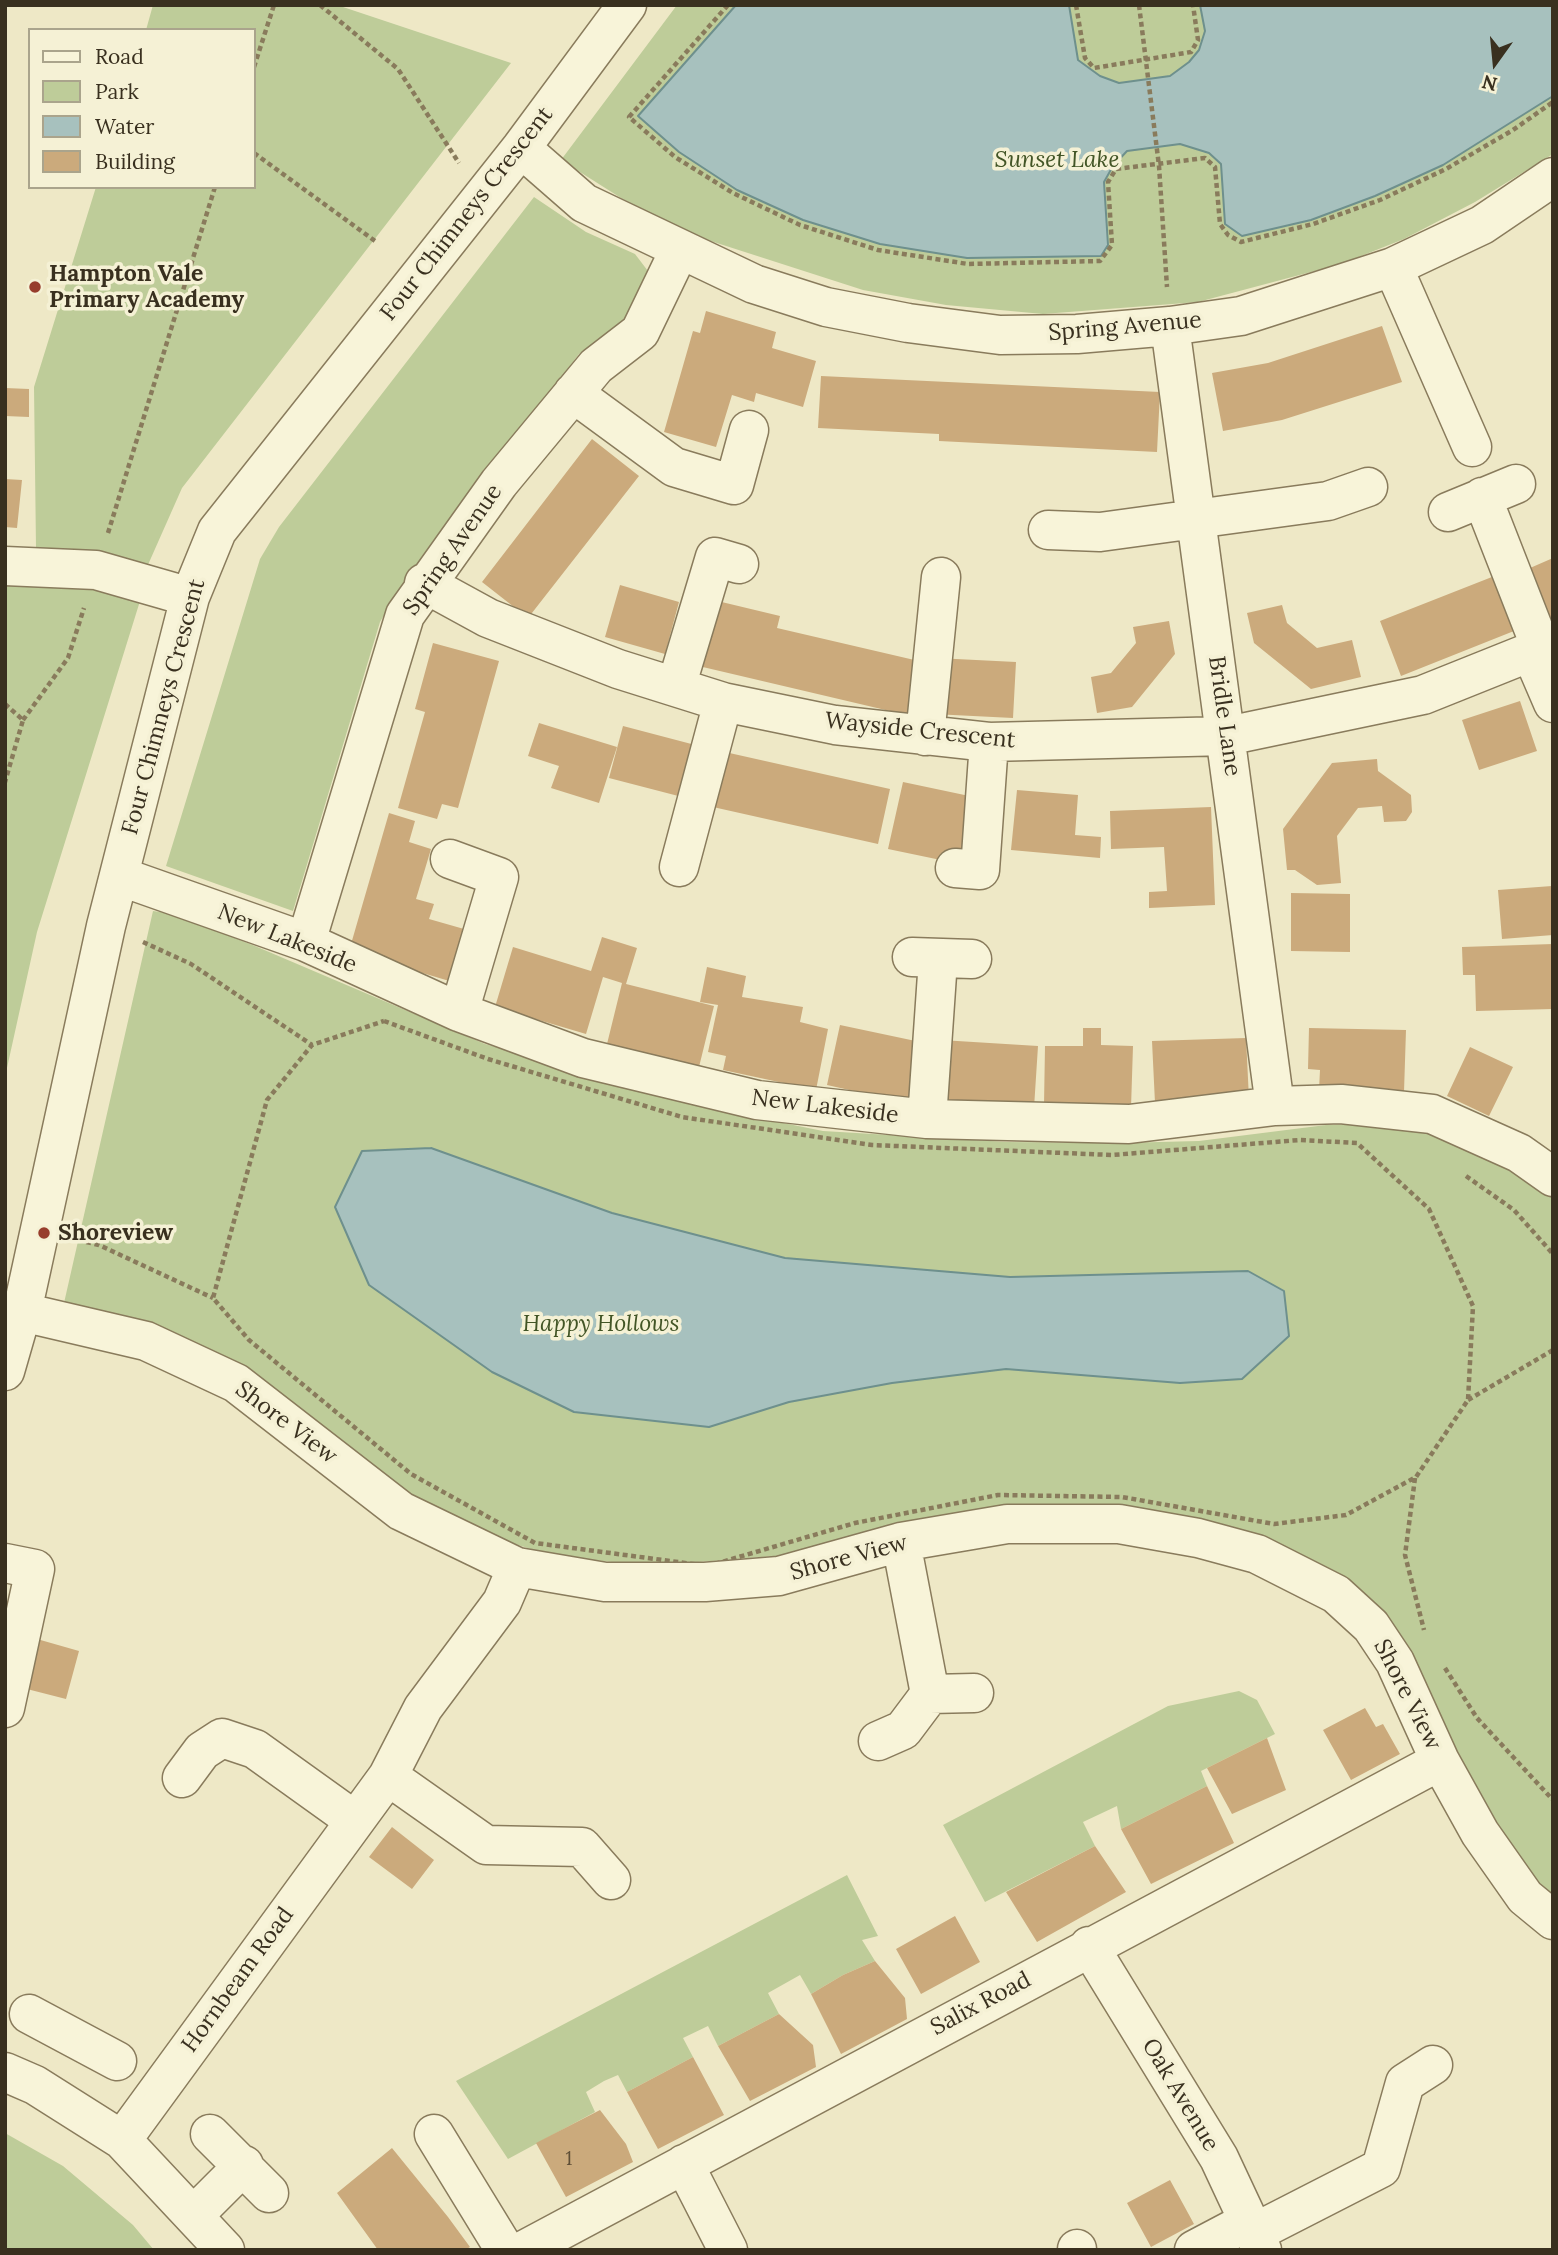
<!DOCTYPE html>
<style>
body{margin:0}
#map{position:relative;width:1558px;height:2255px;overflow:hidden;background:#eee8c6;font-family:Lora,serif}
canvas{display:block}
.frame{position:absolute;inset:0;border:7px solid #39301f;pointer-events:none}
.legend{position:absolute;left:28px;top:28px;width:228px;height:161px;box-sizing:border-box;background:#f5f1d5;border:2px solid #aaa48c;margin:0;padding:9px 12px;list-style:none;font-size:21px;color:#39301f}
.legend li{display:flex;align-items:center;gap:14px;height:35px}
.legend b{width:35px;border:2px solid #aaa48c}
.north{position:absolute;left:1460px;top:28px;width:70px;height:70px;-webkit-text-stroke:5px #f5f1d5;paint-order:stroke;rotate:195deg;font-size:19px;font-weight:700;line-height:28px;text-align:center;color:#39301f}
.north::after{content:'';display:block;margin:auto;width:24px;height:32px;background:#39301f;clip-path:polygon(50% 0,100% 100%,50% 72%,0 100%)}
</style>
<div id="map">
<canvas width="1558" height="2255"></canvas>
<div class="frame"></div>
<ul class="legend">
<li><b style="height:9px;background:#f8f4d9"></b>Road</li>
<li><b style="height:19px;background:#becc99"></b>Park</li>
<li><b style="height:19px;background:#a7c1be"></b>Water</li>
<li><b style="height:19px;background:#cbaa7c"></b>Building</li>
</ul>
<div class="north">N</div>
</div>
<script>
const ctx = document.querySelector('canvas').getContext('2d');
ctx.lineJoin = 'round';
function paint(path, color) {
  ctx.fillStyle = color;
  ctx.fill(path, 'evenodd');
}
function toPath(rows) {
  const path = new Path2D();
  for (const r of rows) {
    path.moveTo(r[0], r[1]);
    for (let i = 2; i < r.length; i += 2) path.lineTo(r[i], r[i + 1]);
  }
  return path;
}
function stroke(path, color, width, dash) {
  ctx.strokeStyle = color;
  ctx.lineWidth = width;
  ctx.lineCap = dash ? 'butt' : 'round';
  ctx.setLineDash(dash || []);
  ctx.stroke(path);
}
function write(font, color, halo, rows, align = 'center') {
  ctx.font = font + ' Lora,serif';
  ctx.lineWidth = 7;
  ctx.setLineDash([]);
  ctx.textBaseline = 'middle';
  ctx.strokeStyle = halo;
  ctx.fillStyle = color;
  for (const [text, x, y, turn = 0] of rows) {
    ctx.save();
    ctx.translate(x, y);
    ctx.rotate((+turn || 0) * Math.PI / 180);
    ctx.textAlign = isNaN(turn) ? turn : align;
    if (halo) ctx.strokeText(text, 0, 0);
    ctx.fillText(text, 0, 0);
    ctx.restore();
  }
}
paint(toPath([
 [153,5,337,5,511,63,182,488,147,567,80,550,36,548,34,387,96,187,254,187,254,30,146,30],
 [677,5,1553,5,1553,154,1475,202,1404,239,1341,264,1198,302,1043,314,946,305,863,290,692,235,621,198,561,160],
 [534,197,586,232,635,254,651,275,622,334,579,354,399,590,380,622,293,911,166,866,260,559,279,527],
 [47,581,108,591,140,601,37,932,5,1077,5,582],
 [153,911,174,914,255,946,485,1044,714,1109,823,1131,1007,1142,1119,1143,1199,1141,1326,1125,1384,1123,1437,1133,1489,1157,1550,1196,1553,1199,1553,1900,1520,1869,1468,1775,1435,1703,1385,1626,1194,1523,647,1566,550,1555,499,1539,426,1504,390,1481,271,1386,228,1360,64,1303],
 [1239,1691,1257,1700,1275,1734,1201,1771,1207,1786,1121,1829,1117,1806,1083,1822,1095,1846,985,1902,943,1825,1168,1706],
 [847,1875,878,1936,862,1940,875,1961,843,1975,811,1994,800,1975,768,1993,779,2014,718,2046,708,2026,683,2038,693,2057,627,2092,618,2075,604,2081,586,2092,595,2112,508,2159,456,2081],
 [5,2133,63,2166,133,2225,154,2250,5,2250]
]), '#becc99');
const water = toPath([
 [736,5,1069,5,1078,60,1100,76,1119,83,1170,76,1189,62,1199,50,1205,31,1200,5,1553,5,1553,96,1443,165,1375,196,1311,220,1242,236,1225,224,1221,164,1209,153,1180,144,1127,151,1113,166,1104,182,1108,245,1101,256,967,258,880,244,803,220,737,190,679,152,638,116,736,5],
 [431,1148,612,1213,785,1258,1010,1277,1248,1271,1284,1291,1289,1336,1242,1379,1180,1383,1006,1369,892,1383,789,1402,709,1427,574,1412,492,1372,369,1285,335,1207,362,1151,431,1148]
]);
paint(water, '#a7c1be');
stroke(water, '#6e908d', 2);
paint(toPath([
 [706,311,776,332,772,348,816,361,803,407,756,393,754,402,732,395,716,447,664,432,693,331,700,333],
 [1382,326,1402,382,1282,420,1223,431,1212,373,1268,363],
 [821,376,1160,392,1157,452,939,441,939,434,818,428],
 [5,388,29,389,29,417,5,416],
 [592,439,639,476,528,618,482,582],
 [5,479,22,480,17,528,5,527],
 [1553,558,1553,620,1536,627,1514,575],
 [1497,575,1519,629,1401,676,1380,621],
 [620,585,679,602,665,654,605,637],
 [705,598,780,616,777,628,923,662,911,716,690,664],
 [1282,605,1287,623,1317,648,1352,640,1361,677,1311,689,1254,643,1247,613],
 [1169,621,1175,654,1132,707,1097,713,1091,677,1111,673,1136,643,1133,627],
 [433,643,499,661,458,808,442,804,437,819,398,808,425,712,415,709],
 [936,658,1016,662,1013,718,933,714],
 [1520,701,1537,751,1479,770,1462,720],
 [539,723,617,747,599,803,551,788,559,766,528,756],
 [623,726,699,746,686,798,609,778],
 [716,750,890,789,878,844,704,805],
 [1377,759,1378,771,1411,795,1412,812,1406,821,1384,822,1382,806,1358,808,1337,836,1341,883,1317,885,1295,870,1287,870,1283,829,1332,763],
 [903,782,974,797,960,864,888,849],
 [1017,790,1078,795,1075,835,1101,837,1100,858,1011,850],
 [1211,807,1215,905,1149,908,1149,892,1167,891,1164,847,1111,849,1110,811],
 [389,813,415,821,409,842,431,849,416,899,434,904,429,919,471,931,456,983,349,951],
 [1552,886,1553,935,1502,939,1498,890],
 [1291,893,1350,894,1350,952,1291,951],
 [602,937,637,948,626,984,714,1006,699,1067,607,1044,622,983,603,977,586,1034,495,1007,513,947,591,971],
 [1553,944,1553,1009,1476,1011,1475,975,1463,975,1462,947],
 [707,967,746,976,742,997,803,1007,800,1022,828,1029,816,1090,723,1070,726,1056,708,1052,718,1005,700,1002],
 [840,1025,925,1043,912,1104,827,1085],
 [1083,1028,1101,1028,1101,1045,1133,1046,1131,1108,1044,1105,1045,1046,1083,1046],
 [1309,1028,1406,1030,1404,1092,1319,1090,1320,1070,1308,1069],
 [1246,1038,1249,1099,1155,1103,1152,1041],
 [941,1040,1038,1046,1034,1108,937,1101],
 [1470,1047,1513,1067,1489,1116,1447,1096],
 [37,1639,79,1651,66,1699,23,1688],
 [1365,1708,1376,1727,1383,1724,1400,1754,1351,1780,1323,1730],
 [1267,1738,1286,1790,1232,1814,1207,1768],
 [1207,1786,1234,1843,1151,1884,1121,1829],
 [392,1827,434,1860,412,1889,369,1857],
 [1095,1846,1126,1892,1037,1942,1006,1892],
 [955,1916,980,1962,921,1994,896,1949],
 [875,1961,905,1998,907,2019,841,2054,811,1994,843,1975],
 [779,2014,813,2045,816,2067,750,2101,718,2046],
 [693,2057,724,2115,658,2149,627,2092],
 [600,2110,626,2144,633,2162,566,2197,536,2143],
 [392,2148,448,2217,470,2247,465,2250,378,2250,337,2193],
 [1170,2180,1194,2224,1151,2247,1127,2203]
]), '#cbaa7c');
const minor = toPath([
 [521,148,584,203,754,284,826,307,908,323,1000,335,1077,334,1170,326,1241,316,1393,267,1482,225,1553,177],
 [1393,267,1472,447],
 [1170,326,1275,1106],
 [573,393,674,467,734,485,749,430],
 [1482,497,1541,648],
 [1448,512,1516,484],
 [1048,530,1100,532,1328,501,1368,487],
 [5,566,96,570,190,597],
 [424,583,488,618,618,669,723,702,835,725,989,742,1227,736,1423,695,1553,643],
 [1531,652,1553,703],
 [676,687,715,557,739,564],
 [925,736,941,577],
 [450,859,499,877,459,1012],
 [679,867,723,702],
 [955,868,980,870,989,742],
 [119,876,306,942,459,1012,583,1058,757,1100,927,1119,1129,1124,1275,1106,1341,1104,1432,1114,1519,1153,1553,1177],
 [306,942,405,615,499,483,596,366,640,332,679,251],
 [912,957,972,959],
 [927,1119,938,960],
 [22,1312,146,1341,236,1383,401,1511,517,1567,605,1582,705,1582,779,1576,901,1542,1007,1524,1119,1524,1198,1538,1257,1554,1336,1594,1371,1626,1395,1662,1440,1761,1480,1833,1525,1897,1553,1920],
 [5,1371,22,1312,106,926,190,597,217,531,521,148,627,5],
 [901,1542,930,1694],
 [5,1563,35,1569,5,1708],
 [878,1741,903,1730,930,1694,974,1693],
 [388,1776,486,1845,582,1847,611,1880],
 [182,1778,202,1751,222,1738,255,1749,354,1820],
 [1089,1946,1219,2158,1262,2250],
 [29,2014,117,2061],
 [5,2072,35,2085,122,2140,225,2250],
 [210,2134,269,2193],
 [434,2134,505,2250],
 [122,2140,388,1776,423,1708,502,1602,517,1567],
 [684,2164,728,2250],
 [194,2215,244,2165],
 [1254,2233,1381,2168,1405,2083,1433,2065],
 [1077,2249,1077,2250],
 [524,2250,1440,1761],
 [1194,2250,1249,2221]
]);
stroke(minor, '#897b5c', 41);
stroke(toPath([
 [320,5,398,69,459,163],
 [728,5,629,117,675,157,733,193,800,225,878,250,968,264,1100,261,1112,245,1108,182,1116,169,1205,158,1215,167,1220,224,1228,235,1241,242,1313,224,1380,200,1446,169,1513,130,1553,102],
 [1076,5,1085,58,1094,68,1191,52,1198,40,1193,5],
 [1139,5,1159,166,1167,287],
 [254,67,274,5],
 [254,153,375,241],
 [108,533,215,187],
 [5,704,23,720,5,782],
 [23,720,68,658,84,608],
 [143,942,191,964,312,1045],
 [384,1021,488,1059,682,1117,872,1145,1112,1155,1300,1140,1357,1143,1429,1209,1473,1306,1468,1400,1416,1477,1346,1515,1274,1524,1122,1497,998,1495,855,1523,708,1566,535,1543,411,1474,249,1340,213,1298,267,1100,312,1045,384,1021],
 [1466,1176,1514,1210,1553,1254],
 [78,1240,99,1245,213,1298],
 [1468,1400,1553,1350],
 [1415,1478,1405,1555,1424,1630],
 [1445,1668,1477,1718,1553,1800]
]), '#897b5c', 4.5, [5, 3.5]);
stroke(minor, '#f8f4d9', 38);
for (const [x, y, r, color] of [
 [35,287,7,"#973d2c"],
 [44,1233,7,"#973d2c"]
]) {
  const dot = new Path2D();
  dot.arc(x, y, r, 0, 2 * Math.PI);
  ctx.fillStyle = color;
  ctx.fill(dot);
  stroke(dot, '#f5f1d5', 2.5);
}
write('19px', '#5e4e36', null, [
 ["1",569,2160]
]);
write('italic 23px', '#425526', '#f5f1d5', [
 ["Sunset Lake",1057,160],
 ["Happy Hollows",601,1324]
]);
write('23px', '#39301f', '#f5f1d5', [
 ["Four Chimneys Crescent",467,214,-52],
 ["Spring Avenue",1125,327,-5],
 ["Spring Avenue",453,550,-55],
 ["Four Chimneys Crescent",164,707,-75],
 ["Bridle Lane",1224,716,82],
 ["Wayside Crescent",920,731,6],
 ["New Lakeside",287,939,22],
 ["New Lakeside",825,1107,7],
 ["Shore View",286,1423,37],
 ["Shore View",849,1558,-15],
 ["Shore View",1407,1695,63],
 ["Hornbeam Road",238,1980,-54],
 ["Salix Road",981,2004,-28],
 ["Oak Avenue",1180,2095,59]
]);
write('bold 23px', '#39301f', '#f5f1d5', [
 ["Hampton Vale",49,274],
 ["Primary Academy",49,300],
 ["Shoreview",58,1233]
], 'left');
</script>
